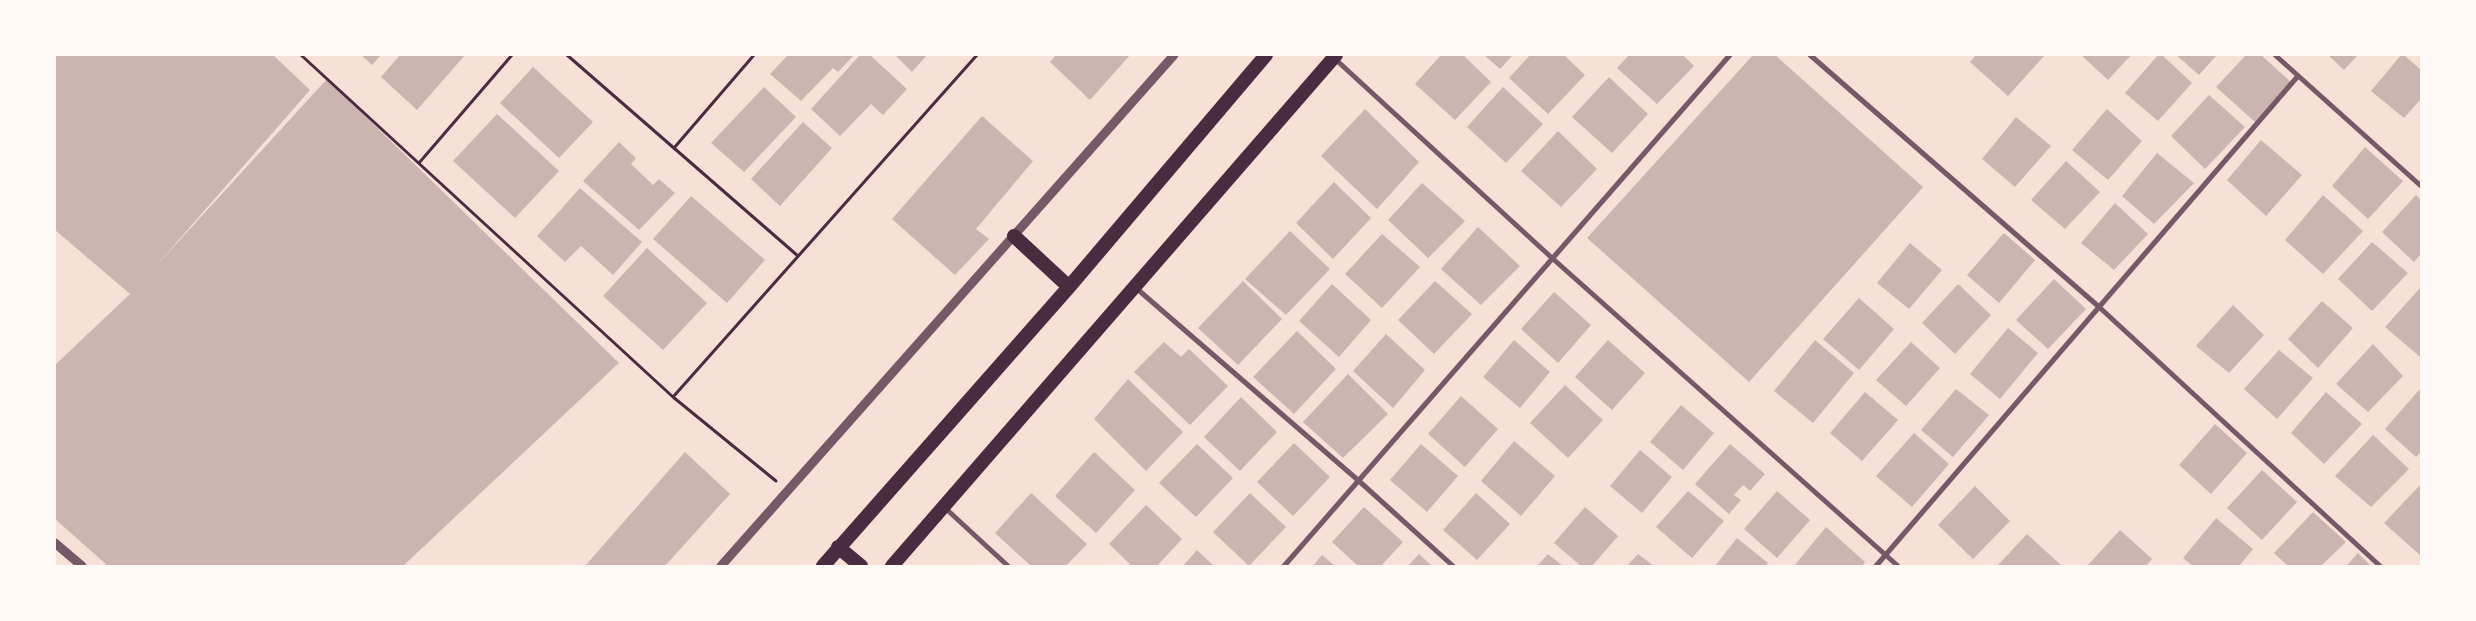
<!DOCTYPE html>
<style>
body{margin:0}
#map{position:relative;width:2476px;height:621px;overflow:hidden;background:#f7e1d7;font-family:"Space Grotesk",sans-serif}
canvas{display:block}
.frame{position:absolute;inset:0;border:56px solid #fffaf5;pointer-events:none}
</style>
<div id="map">
<canvas width="2476" height="621"></canvas>
<div class="frame"></div>
</div>
<script>
const ctx = document.querySelector('canvas').getContext('2d');
ctx.lineJoin = 'round';
function paint(path, color) {
  ctx.fillStyle = color;
  ctx.fill(path, 'evenodd');
}
function toPath(rows) {
  const path = new Path2D();
  for (const r of rows) {
    path.moveTo(r[0], r[1]);
    for (let i = 2; i < r.length; i += 2) path.lineTo(r[i], r[i + 1]);
  }
  return path;
}
function stroke(path, color, width, dash) {
  ctx.strokeStyle = color;
  ctx.lineWidth = width;
  ctx.lineCap = dash ? 'butt' : 'round';
  ctx.setLineDash(dash || []);
  ctx.stroke(path);
}
paint(toPath([
 [55,55,273,55,310,90,155,267,327,79,619,363,403,566,108,566,55,519,55,365,130,294,55,230],
 [361,55,381,55,372,65],
 [400,55,465,55,417,110,381,77],
 [788,55,854,55,838,72,833,68,801,101,770,74],
 [860,55,870,55,907,89,883,115,871,104,840,136,811,109],
 [895,55,927,55,912,72],
 [1056,55,1130,55,1090,100,1050,62],
 [1441,55,1463,55,1491,82,1455,120,1415,84],
 [1484,55,1513,55,1500,69],
 [1530,55,1564,55,1585,75,1548,114,1509,78],
 [1629,55,1683,55,1694,66,1657,104,1617,68],
 [1753,55,1775,55,1923,187,1749,382,1587,238],
 [1976,55,2045,55,2008,96,1970,62],
 [2081,55,2131,55,2108,80],
 [2158,55,2162,55,2192,83,2158,121,2125,93],
 [2176,55,2217,55,2199,75],
 [2246,55,2261,55,2292,83,2255,122,2216,87],
 [2328,55,2358,55,2344,70],
 [2401,55,2404,55,2421,70,2421,99,2404,118,2371,91],
 [533,67,593,122,559,158,500,103],
 [1609,77,1648,114,1612,153,1572,117],
 [764,87,796,117,744,172,711,143],
 [1503,87,1543,124,1506,163,1467,127],
 [2209,95,2245,127,2205,169,2171,136],
 [1365,109,1419,162,1377,209,1321,156],
 [2107,109,2142,141,2108,180,2072,150],
 [497,114,559,171,515,218,453,161],
 [982,116,1033,161,976,229,989,239,955,275,892,219],
 [2016,117,2051,146,2015,187,1982,159],
 [803,122,832,148,780,206,751,179],
 [1558,131,1597,169,1561,207,1521,171],
 [2261,140,2302,175,2266,216,2227,180],
 [619,142,636,158,631,164,653,185,659,179,675,193,639,230,583,181],
 [2365,147,2403,181,2368,219,2332,186],
 [2157,153,2194,183,2154,224,2122,196],
 [2066,161,2100,192,2065,229,2031,200],
 [1334,182,1371,218,1333,259,1296,223],
 [1422,183,1465,221,1428,258,1388,220],
 [580,188,642,242,613,275,581,246,565,262,537,236],
 [2323,195,2363,231,2323,274,2285,240],
 [2416,195,2421,200,2421,254,2414,262,2382,232],
 [691,196,765,260,727,303,653,239],
 [2115,203,2148,234,2114,270,2081,243],
 [1478,227,1520,266,1481,305,1441,269],
 [1290,231,1330,269,1286,315,1245,279],
 [2004,233,2035,260,1999,303,1967,275],
 [1382,234,1420,267,1382,308,1345,274],
 [2372,242,2408,273,2372,311,2338,279],
 [1910,243,1942,270,1909,309,1877,283],
 [647,248,707,303,663,350,603,296],
 [2054,279,2086,309,2048,349,2016,320],
 [1243,281,1282,319,1238,365,1198,328],
 [1435,281,1472,314,1434,354,1398,320],
 [1332,284,1371,320,1339,357,1299,321],
 [1958,284,1991,315,1955,354,1922,323],
 [2420,288,2421,289,2420,357,2385,327],
 [1554,292,1591,325,1558,363,1521,329],
 [1859,298,1894,329,1859,370,1823,339],
 [2322,301,2353,328,2318,368,2288,339],
 [2233,305,2264,335,2229,373,2196,346],
 [2008,328,2038,353,2000,399,1970,374],
 [1297,331,1336,369,1294,414,1253,377],
 [1386,334,1425,370,1393,408,1353,371],
 [1514,340,1550,372,1520,408,1483,377],
 [1608,340,1645,373,1612,410,1575,377],
 [1815,340,1854,373,1813,423,1774,391],
 [1164,342,1181,357,1189,349,1228,386,1190,425,1134,372],
 [1911,342,1940,368,1906,406,1876,380],
 [2373,344,2403,376,2368,412,2336,384],
 [2279,350,2313,378,2277,419,2244,389],
 [1348,374,1388,414,1343,458,1303,422],
 [1128,379,1183,432,1146,471,1094,419],
 [1565,385,1603,420,1568,458,1530,423],
 [1956,389,1989,415,1953,457,1921,430],
 [2419,390,2421,392,2421,452,2416,457,2385,429],
 [1865,392,1898,420,1862,461,1830,433],
 [2326,392,2362,424,2324,464,2291,433],
 [1461,396,1498,429,1465,467,1428,434],
 [1241,397,1277,432,1240,471,1204,437],
 [1681,405,1714,433,1683,470,1650,442],
 [2215,424,2247,453,2211,494,2179,465],
 [1914,433,1949,464,1912,507,1876,476],
 [2373,435,2409,469,2371,507,2335,476],
 [1514,441,1555,476,1521,516,1481,481],
 [1294,443,1330,477,1293,516,1257,482],
 [1197,444,1233,478,1196,517,1159,483],
 [1421,444,1458,476,1427,512,1390,480],
 [1730,444,1765,474,1750,491,1743,485,1734,495,1741,500,1729,514,1695,484],
 [1640,450,1672,477,1642,513,1610,486],
 [685,452,730,494,665,566,585,566],
 [1094,452,1135,490,1096,533,1055,496],
 [2262,470,2297,502,2262,540,2227,508],
 [2421,484,2421,556,2384,523],
 [1975,486,2010,521,1973,559,1938,525],
 [1688,491,1724,521,1692,558,1656,527],
 [1777,491,1810,520,1777,558,1744,529],
 [1031,493,1087,544,1066,566,1031,566,995,533],
 [1250,493,1286,527,1249,566,1213,532],
 [1476,493,1510,524,1477,560,1443,530],
 [1146,505,1182,539,1157,566,1132,566,1109,544],
 [1364,507,1403,542,1381,566,1358,566,1332,542],
 [1585,507,1618,536,1592,566,1581,566,1554,543],
 [2313,512,2346,542,2321,566,2288,566,2274,553],
 [2216,518,2253,549,2239,566,2193,566,2183,558],
 [1826,527,1865,562,1862,566,1794,566],
 [2120,530,2152,559,2146,566,2087,566],
 [2027,534,2062,566,1997,566],
 [1737,538,1768,563,1766,566,1715,566],
 [1197,550,1214,566,1183,566],
 [2358,553,2371,566,2346,566],
 [1419,554,1432,566,1408,566],
 [1548,554,1563,566,1537,566],
 [1638,554,1654,566,1627,566],
 [1322,555,1335,566,1313,566]
]), '#ccb4b1');
stroke(toPath([
 [301,55,673,397,776,481],
 [567,55,798,256],
 [674,148,754,55],
 [419,163,512,55],
 [673,397,977,55]
]), '#4a2c40', 3);
stroke(toPath([
 [1810,55,2098,306,2380,566],
 [2275,55,2421,186],
 [1334,58,1552,258,1898,566],
 [1136,288,1359,481,1453,566],
 [944,507,1008,566],
 [1284,566,1730,55],
 [1876,566,2298,76]
]), '#755966', 5);
stroke(toPath([
 [55,543,82,566],
 [721,566,1174,55]
]), '#755966', 9);
stroke(toPath([
 [1014,236,1069,287],
 [838,547,861,566],
 [823,566,1069,287,1266,55],
 [892,566,1336,55]
]), '#4a2c40', 14);
</script>
